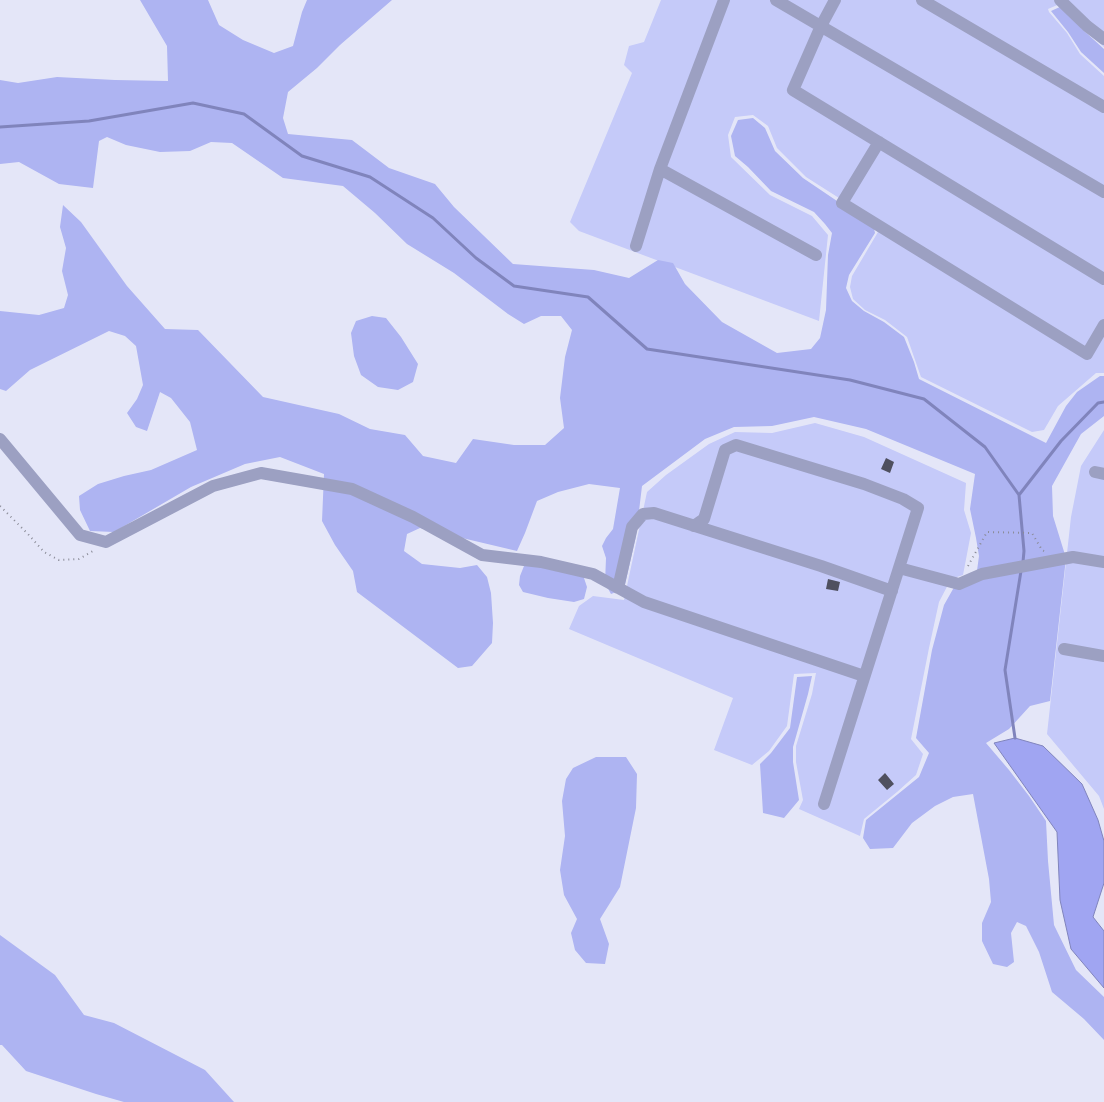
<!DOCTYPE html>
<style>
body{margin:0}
canvas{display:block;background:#e4e6f8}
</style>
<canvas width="1104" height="1102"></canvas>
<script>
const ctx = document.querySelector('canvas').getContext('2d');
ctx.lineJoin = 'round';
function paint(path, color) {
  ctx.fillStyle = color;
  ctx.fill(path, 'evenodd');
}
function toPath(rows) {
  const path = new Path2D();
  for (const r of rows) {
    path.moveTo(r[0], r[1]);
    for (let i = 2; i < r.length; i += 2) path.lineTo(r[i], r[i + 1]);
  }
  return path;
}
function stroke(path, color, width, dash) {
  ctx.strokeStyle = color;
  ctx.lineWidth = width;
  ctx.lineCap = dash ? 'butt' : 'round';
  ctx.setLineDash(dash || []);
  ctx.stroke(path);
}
paint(toPath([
 [661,0,1104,0,1104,47,1083,28,1062,3,1048,9,1049,12,1067,33,1080,54,1104,76,1104,373,1096,373,1058,406,1044,430,1032,432,921,377,907,337,885,320,865,310,853,299,850,287,852,276,878,232,839,198,806,177,777,148,768,126,753,115,735,117,728,135,731,157,770,195,812,216,828,235,819,321,579,231,570,222,632,73,624,65,629,46,644,42],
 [815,423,864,437,966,483,964,510,971,533,963,575,951,579,939,602,929,648,911,739,923,754,916,775,897,792,864,819,860,836,799,809,803,800,796,762,796,746,812,694,816,673,794,674,787,726,769,751,752,765,714,750,733,698,569,629,579,606,593,596,624,600,647,492,666,475,709,444,735,432,772,433],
 [1104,430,1104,809,1099,796,1047,734,1071,517,1081,466]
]), '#c5caf9');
paint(toPath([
 [140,0,208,0,219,25,243,40,274,53,293,46,302,12,307,0,392,0,340,45,317,68,288,92,283,118,288,134,352,140,389,168,435,184,454,207,513,264,594,270,629,278,658,260,673,263,685,284,722,322,777,353,811,349,820,338,826,310,828,255,832,233,825,224,814,212,771,191,748,167,735,156,731,136,738,120,753,118,765,128,775,151,803,178,837,201,872,220,875,233,849,275,846,288,852,301,864,311,884,322,904,337,914,362,919,379,1046,443,1066,406,1077,392,1100,376,1104,376,1104,416,1081,434,1052,486,1053,516,1066,558,1050,701,1030,706,1009,729,986,743,1009,770,1029,796,1046,821,1048,861,1054,925,1076,970,1104,997,1104,1040,1084,1019,1052,992,1039,952,1026,926,1017,922,1011,933,1014,962,1007,967,993,964,982,941,982,923,991,902,989,879,973,794,953,797,935,806,912,823,893,848,870,849,863,838,866,820,919,777,929,753,916,738,932,650,944,605,957,582,976,578,979,556,976,538,970,509,975,474,866,429,814,417,772,426,734,427,705,439,642,486,636,536,624,589,611,594,605,583,606,558,602,546,606,538,613,529,620,488,589,484,558,492,537,501,525,533,517,551,420,528,407,534,404,551,422,564,460,568,477,565,487,577,491,593,493,623,492,643,472,666,458,668,357,592,353,571,335,545,322,521,324,474,280,457,245,464,191,487,114,532,90,531,80,510,79,496,98,484,124,476,151,470,197,450,190,422,171,398,160,392,147,431,136,427,127,413,137,399,143,385,136,346,125,336,109,331,30,370,6,391,0,389,0,311,39,315,64,308,68,295,62,271,66,248,60,227,63,205,81,222,127,286,165,329,198,330,263,397,339,414,370,429,405,435,423,456,456,463,473,439,514,445,545,445,564,428,560,398,565,357,572,330,561,316,541,316,524,324,508,314,454,273,407,244,375,213,343,186,283,178,232,143,211,142,190,151,160,152,126,145,107,137,99,141,93,188,59,184,19,162,0,164,0,80,18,83,57,77,115,80,168,81,167,46],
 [1062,6,1082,29,1104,49,1104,73,1081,52,1068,32,1051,11],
 [372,316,386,318,401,337,418,364,413,382,398,390,378,387,361,375,354,356,351,333,356,321],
 [532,565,583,575,587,587,584,599,574,602,548,598,523,592,519,585,520,576,524,566],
 [812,676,808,694,793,747,793,762,799,800,784,818,763,813,760,764,771,753,790,728,797,677],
 [596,757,626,757,637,774,636,808,620,887,600,919,609,944,605,964,586,963,575,950,571,933,577,919,564,895,560,870,565,836,562,801,566,779,573,768],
 [0,935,55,975,84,1015,114,1023,205,1070,234,1102,124,1102,96,1094,26,1071,2,1045,0,1045]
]), '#aeb4f2');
const water = toPath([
 [1015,738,1043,746,1082,784,1098,820,1104,841,1104,883,1093,917,1104,931,1104,988,1071,949,1060,900,1057,832,994,743,1015,738]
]);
paint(water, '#a0a5f2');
stroke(water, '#8084bc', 1);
stroke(toPath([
 [0,127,89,121,193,103,244,114,302,156,370,177,433,218,476,258,514,286,588,297,647,349,850,380,924,399,985,447,1019,495,1024,551,1023,562],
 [1019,495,1061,441,1098,403,1104,402],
 [1015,738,1005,670,1021,571]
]), '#8084bc', 3);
paint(toPath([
 [886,458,894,462,890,473,881,469],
 [828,579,840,582,838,591,826,589],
 [885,773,894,784,887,790,878,780]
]), '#4f505f');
stroke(toPath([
 [0,506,28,534,44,552,59,560,79,559,93,551],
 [968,566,987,532,1032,533,1042,550,1044,551]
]), '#8a8b97', 2, [1, 4]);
stroke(toPath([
 [776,0,1104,192],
 [835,0,821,26,793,90,1104,279],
 [922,0,1104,107],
 [1060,0,1087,26,1104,39],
 [879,142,842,203,1087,354,1104,325],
 [660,169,816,255],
 [636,246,660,169,724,0],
 [0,439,80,535,106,542,213,486,261,473,352,489,413,517,482,555,541,562,593,574,644,602,864,676],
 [1095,472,1104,474],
 [694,526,704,519,725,450,736,445,864,484,903,499,918,508,824,804],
 [899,568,959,584,982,574,1073,557,1104,562],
 [618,588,632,527,643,514,654,513,821,566,892,591],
 [1064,649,1104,656]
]), '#9ca0c2', 12);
</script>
